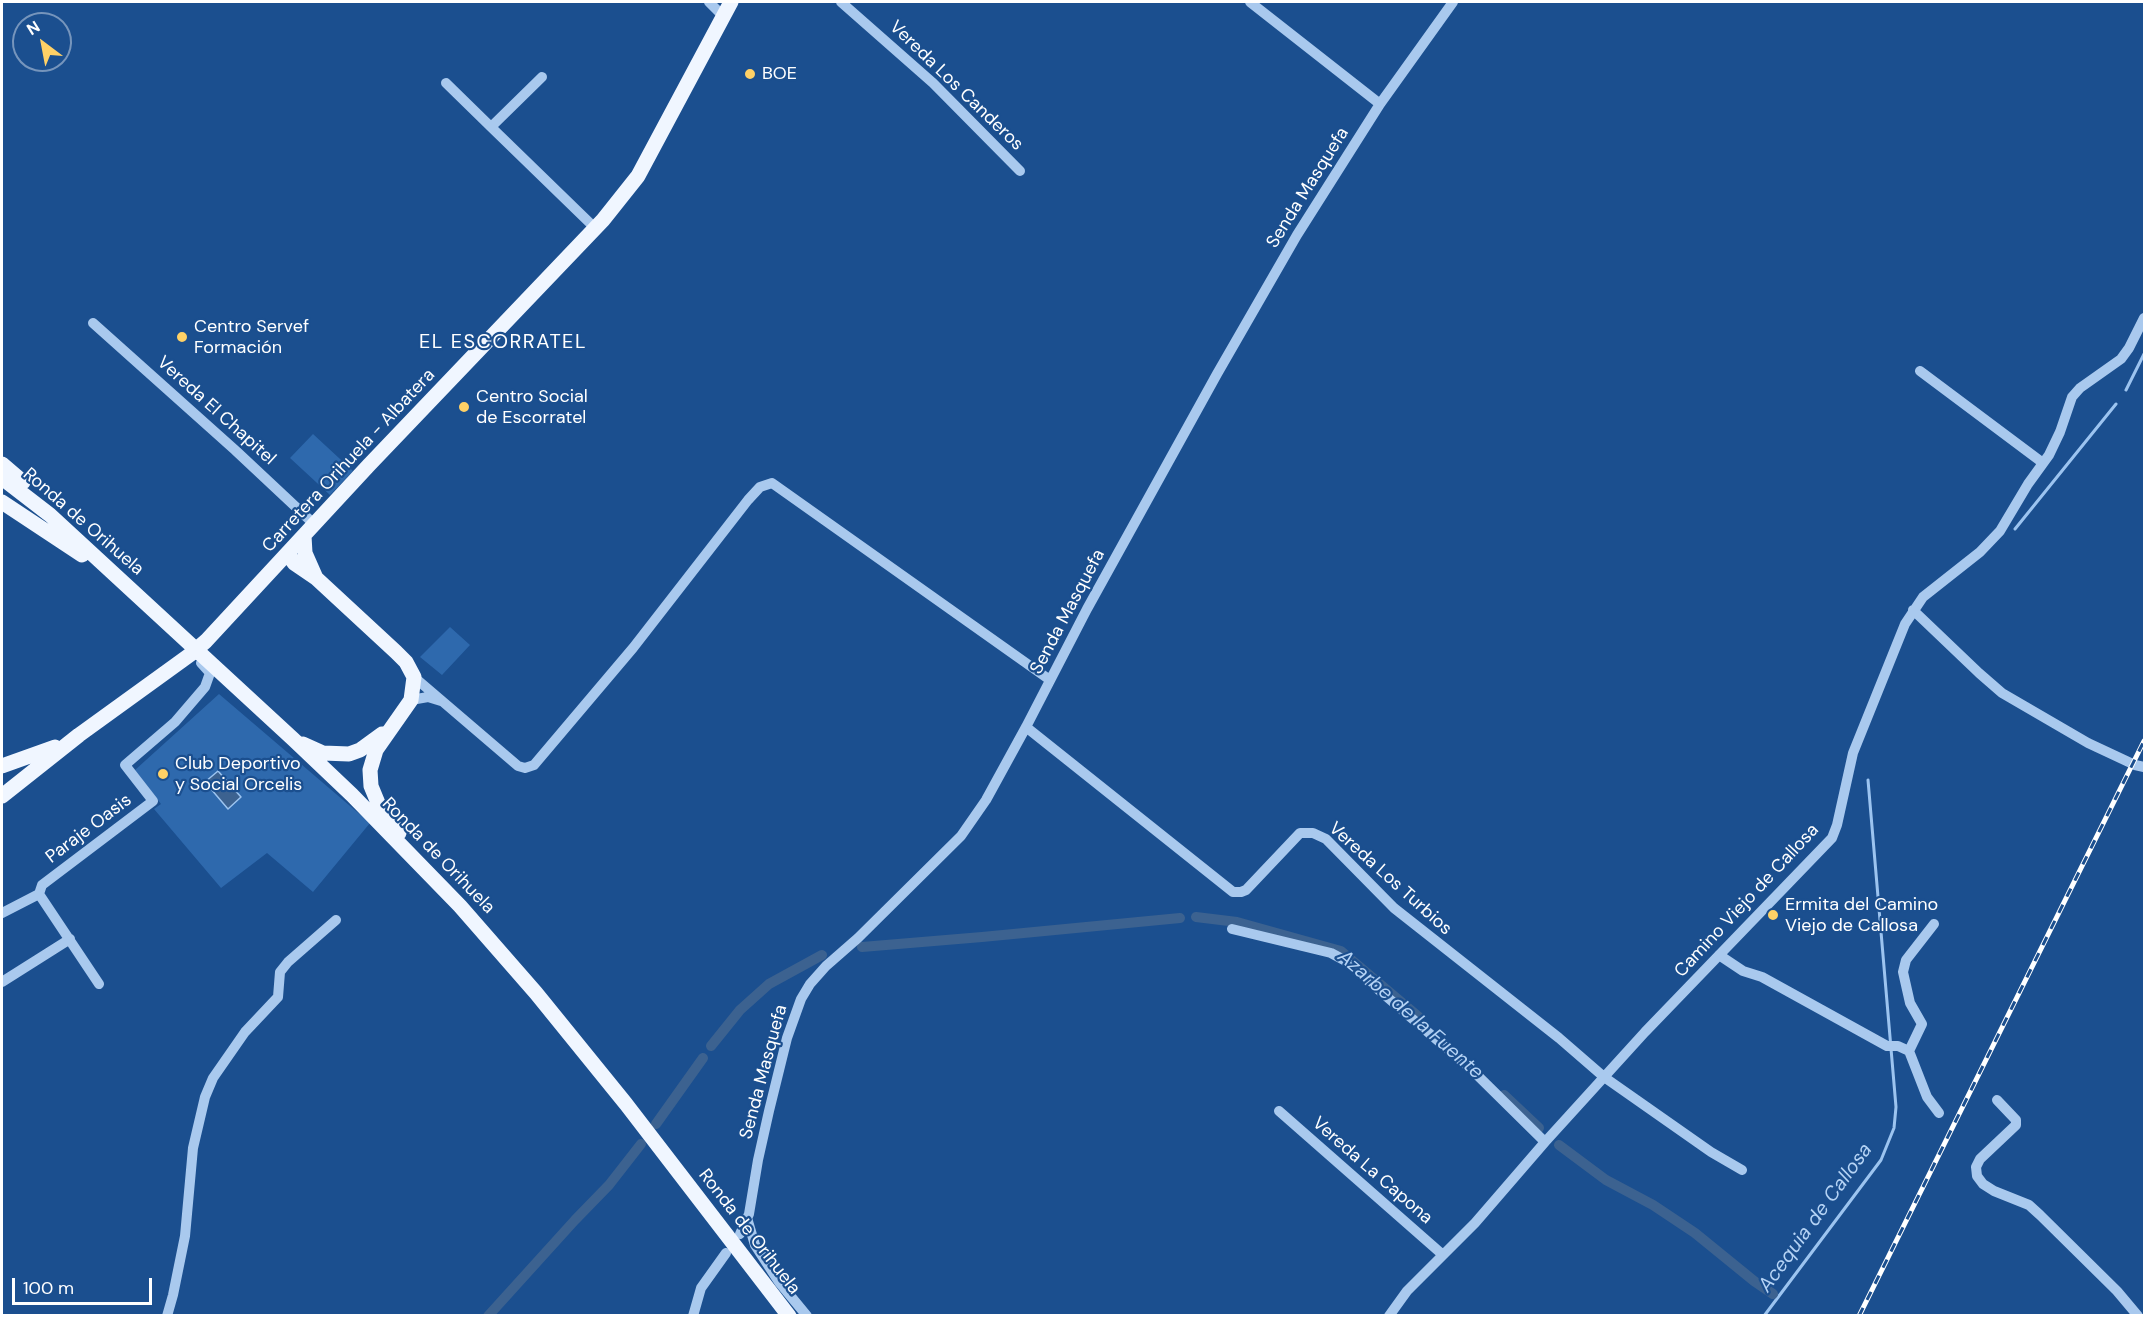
<!DOCTYPE html>
<meta charset="utf-8">
<style>
body{margin:0}
#map{position:relative;width:2146px;height:1317px;overflow:hidden;background:#1b4f8f;font-family:"DM Sans",sans-serif}
canvas{display:block}
.frame{position:absolute;inset:0;border:3px solid #fff;pointer-events:none}
.north{position:absolute;left:12px;top:12px;width:60px;height:60px;box-sizing:border-box;background:#1b4f8f;border:2px solid #7695bc;border-radius:50%;rotate:328deg;font-size:16px;font-weight:700;line-height:24px;text-align:center;color:#fff}
.north::after{content:'';display:block;margin:auto;width:21px;height:27px;background:#ffd166;clip-path:polygon(50% 0,100% 100%,50% 72%,0 100%)}
.scale{position:absolute;left:12px;top:1278px;width:140px;height:27px;box-sizing:border-box;border:3px solid #fff;border-top:0;padding-left:8px;font-size:18px;line-height:21px;white-space:nowrap;color:#fff;-webkit-text-stroke:4px #1b4f8f;paint-order:stroke}
</style>
<div id="map">
<canvas width="2146" height="1317"></canvas>
<div class="frame"></div>
<div class="north">N</div>
<div class="scale">100 m</div>
</div>
<script>
const ctx = document.querySelector('canvas').getContext('2d');
ctx.lineJoin = 'round';
function paint(path, color) {
  ctx.fillStyle = color;
  ctx.fill(path, 'evenodd');
}
function toPath(rows) {
  const path = new Path2D();
  for (const r of rows) {
    path.moveTo(r[0], r[1]);
    for (let i = 2; i < r.length; i += 2) path.lineTo(r[i], r[i + 1]);
  }
  return path;
}
function stroke(path, color, width, dash) {
  ctx.strokeStyle = color;
  ctx.lineWidth = width;
  ctx.lineCap = dash ? 'butt' : 'round';
  ctx.setLineDash(dash || []);
  ctx.stroke(path);
}
function write(font, color, halo, rows, align = 'center') {
  ctx.font = font + ' "DM Sans",sans-serif';
  ctx.lineWidth = 4.5;
  ctx.setLineDash([]);
  ctx.textBaseline = 'middle';
  ctx.strokeStyle = halo;
  ctx.fillStyle = color;
  for (const [text, x, y, turn = 0] of rows) {
    ctx.save();
    ctx.translate(x, y);
    ctx.rotate((+turn || 0) * Math.PI / 180);
    ctx.textAlign = isNaN(turn) ? turn : align;
    if (halo) ctx.strokeText(text, 0, 0);
    ctx.fillText(text, 0, 0);
    ctx.restore();
  }
}
paint(toPath([
 [313,434,353,471,330,495,290,458],
 [450,627,470,645,442,675,420,657],
 [219,694,370,823,313,892,267,853,221,888,154,809,161,804,135,770]
]), '#2e69ad');
const water = toPath([
 [218,771,241,797,228,809,205,782,218,771]
]);
paint(water, '#3c6290');
stroke(water, '#9cc4f0', 1.5);
stroke(toPath([
 [2126,390,2144,354],
 [2015,529,2116,404],
 [1764,1316,1881,1160,1894,1128,1896,1107,1868,780]
]), '#9cc4f0', 3);
stroke(toPath([
 [1196,917,1237,922,1341,951,1419,1017],
 [862,947,982,937,1180,918],
 [711,1046,740,1010,769,984,822,955],
 [1504,1095,1539,1128],
 [656,1124,703,1058],
 [1559,1145,1606,1180,1653,1205,1695,1233,1754,1281,1773,1294],
 [488,1316,575,1220,609,1185,641,1144]
]), '#3c6290', 10);
stroke(toPath([
 [709,2,723,16],
 [841,2,933,83,1020,171],
 [1250,2,1380,104],
 [542,77,491,127,595,228],
 [446,83,491,127],
 [93,323,235,450,314,524],
 [1920,371,2043,463],
 [1913,610,1979,673,2002,693,2088,743,2135,765,2144,767],
 [414,677,518,766,525,768,534,765,633,648,748,500,760,487,772,483,1050,680],
 [411,700,428,697,441,701],
 [1026,727,1233,892,1241,892,1246,890,1300,833,1313,833,1326,839,1394,908,1559,1038,1604,1077,1711,1152,1742,1170],
 [39,894,99,984],
 [2,913,39,894,42,885,153,801,125,765,175,722,205,687,210,673,201,663],
 [1934,924,1906,960,1903,972,1910,1003,1922,1024,1909,1051,1927,1097,1939,1113],
 [1232,929,1331,953,1344,960,1472,1070,1545,1142],
 [1719,955,1743,971,1762,977,1887,1046,1898,1046,1909,1051],
 [2,982,70,939],
 [1997,1100,2016,1120,2016,1125,1980,1159,1976,1167,1977,1176,1983,1184,1994,1191,2029,1205,2040,1215,2117,1291,2138,1316],
 [1279,1111,1443,1255],
 [747,1218,755,1245,779,1282,807,1316],
 [740,1234,749,1214,758,1160,769,1111,787,1038,801,999,810,984,826,966,858,938,961,836,986,800,1026,727,1087,609,1217,374,1297,235,1380,104,1453,2],
 [167,1316,173,1295,185,1236,193,1148,205,1097,213,1078,245,1032,278,997,280,972,288,962,336,920],
 [693,1316,701,1288,726,1253],
 [1389,1316,1407,1291,1475,1223,1545,1142,1645,1032,1832,838,1837,825,1853,753,1905,624,1923,597,1980,552,2000,531,2028,484,2049,455,2060,432,2072,397,2080,388,2121,359,2129,348,2144,318]
]), '#a9c9ee', 10);
stroke(toPath([
 [2,464,23,482],
 [2,478,50,515,293,739,352,795,460,906,536,993,626,1104,789,1316],
 [2,502,82,555],
 [304,536,305,553,316,578],
 [288,553,294,563,316,578,396,652,406,662,414,677,411,700,376,750,370,770,371,786,378,803,399,833],
 [303,744,323,753,349,754,360,750,382,734],
 [2,766,55,747],
 [2,796,79,735,191,654,206,641,369,465,603,220,638,176,731,2]
]), '#f0f6ff', 15);
const rail = toPath([
 [1859,1316,2144,741]
]);
stroke(rail, '#fff', 5);
stroke(rail, '#1b4f8f', 3, [9]);
for (const [x, y, r, color] of [
 [750,74,6,"#ffd166"],
 [182,337,6,"#ffd166"],
 [464,407,6,"#ffd166"],
 [163,774,6,"#ffd166"],
 [1773,915,6,"#ffd166"]
]) {
  const dot = new Path2D();
  dot.arc(x, y, r, 0, 2 * Math.PI);
  ctx.fillStyle = color;
  ctx.fill(dot);
  stroke(dot, '#1b4f8f', 2);
}
write('18px', '#fff', '#1b4f8f', [
 ["BOE",762,74],
 ["Centro Servef",194,327],
 ["Formación",194,348],
 ["Centro Social",476,397],
 ["de Escorratel",476,418],
 ["Club Deportivo",175,764],
 ["y Social Orcelis",175,785],
 ["Ermita del Camino",1785,905],
 ["Viejo de Callosa",1785,926]
], 'left');
write('18px', '#fff', '#1b4f8f', [
 ["Vereda Los Canderos",956,86,44],
 ["Senda Masquefa",1308,188,-58],
 ["Vereda El Chapitel",216,411,42],
 ["Carretera Orihuela - Albatera",349,461,-47],
 ["Ronda de Orihuela",83,522,41],
 ["Senda Masquefa",1068,612,-62],
 ["Paraje Oasis",89,829,-37],
 ["Ronda de Orihuela",438,856,46],
 ["Vereda Los Turbios",1390,879,42],
 ["Camino Viejo de Callosa",1747,901,-47],
 ["Senda Masquefa",764,1072,-75],
 ["Vereda La Capona",1372,1171,41],
 ["Ronda de Orihuela",749,1232,52]
]);
ctx.letterSpacing = '1.5px';
write('20px', '#fff', '#1b4f8f', [
 ["EL ESCORRATEL",503,343]
]);
ctx.letterSpacing = '0px';
write('italic 20px', '#b5d3f5', '#1b4f8f', [
 ["Azarbe de la Fuente",1410,1015,41],
 ["Acequia de Callosa",1816,1218,-54]
]);
</script>
